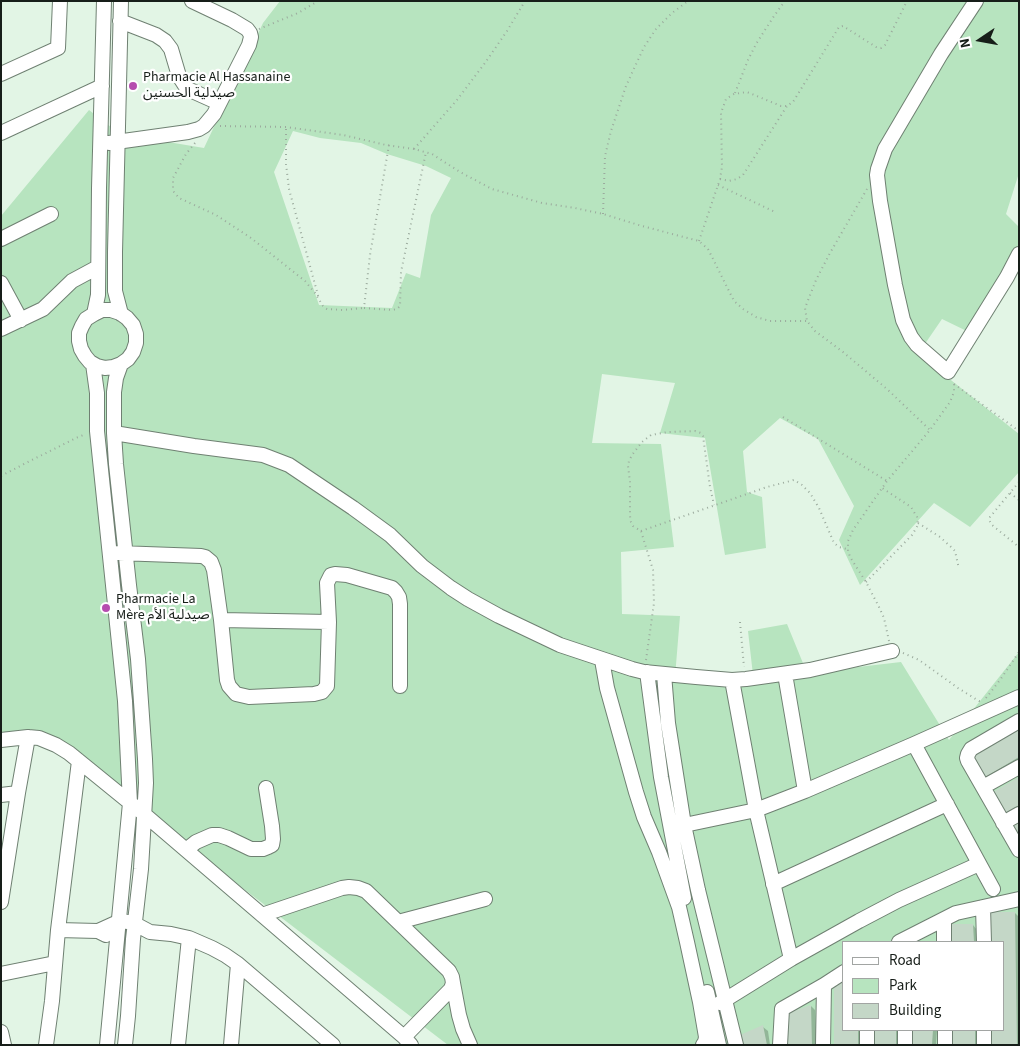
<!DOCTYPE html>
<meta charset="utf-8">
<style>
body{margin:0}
#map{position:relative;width:1020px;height:1046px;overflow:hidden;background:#e2f5e5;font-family:"Source Sans 3",sans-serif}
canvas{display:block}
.frame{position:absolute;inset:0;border:2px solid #171e19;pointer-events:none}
.legend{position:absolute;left:842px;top:941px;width:162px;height:90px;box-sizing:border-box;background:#fff;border:1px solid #a2a5a3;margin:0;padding:6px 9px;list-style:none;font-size:15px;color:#171e19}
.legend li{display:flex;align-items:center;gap:10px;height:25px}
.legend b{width:25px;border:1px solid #a2a5a3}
.north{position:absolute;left:955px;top:15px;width:50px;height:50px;-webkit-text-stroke:4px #fff;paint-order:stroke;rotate:258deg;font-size:14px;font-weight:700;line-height:20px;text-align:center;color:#171e19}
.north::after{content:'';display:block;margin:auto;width:18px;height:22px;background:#171e19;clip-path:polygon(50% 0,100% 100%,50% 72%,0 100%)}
</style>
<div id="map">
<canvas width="1020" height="1046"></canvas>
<div class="frame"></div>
<ul class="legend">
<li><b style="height:6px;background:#fff"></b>Road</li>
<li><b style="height:14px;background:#b7e4bf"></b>Park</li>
<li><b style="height:14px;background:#c4d7c7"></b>Building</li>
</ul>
<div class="north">N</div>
</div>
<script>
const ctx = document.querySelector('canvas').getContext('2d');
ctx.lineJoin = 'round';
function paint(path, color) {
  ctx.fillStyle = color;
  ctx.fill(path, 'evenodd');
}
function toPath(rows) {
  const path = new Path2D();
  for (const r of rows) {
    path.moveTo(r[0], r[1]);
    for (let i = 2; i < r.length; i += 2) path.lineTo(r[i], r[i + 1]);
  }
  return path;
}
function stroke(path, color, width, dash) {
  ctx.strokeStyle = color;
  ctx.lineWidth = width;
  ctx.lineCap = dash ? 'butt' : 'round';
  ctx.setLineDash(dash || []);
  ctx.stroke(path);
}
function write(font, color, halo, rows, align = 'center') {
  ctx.font = font + ' "Source Sans 3","Noto Sans Arabic",sans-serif';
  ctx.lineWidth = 4.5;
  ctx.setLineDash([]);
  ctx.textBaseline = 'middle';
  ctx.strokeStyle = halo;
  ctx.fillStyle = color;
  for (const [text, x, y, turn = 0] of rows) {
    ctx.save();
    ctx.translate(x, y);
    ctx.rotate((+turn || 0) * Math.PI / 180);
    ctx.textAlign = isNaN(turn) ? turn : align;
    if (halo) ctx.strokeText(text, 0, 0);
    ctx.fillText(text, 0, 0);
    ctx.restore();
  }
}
paint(toPath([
 [280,1,1019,1,1019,173,1006,214,1019,227,1019,260,977,336,942,319,918,354,1019,434,1019,472,970,527,934,503,860,585,839,540,854,506,818,439,780,418,743,451,747,492,762,497,766,548,725,555,705,438,660,433,675,383,602,374,592,443,661,444,674,547,621,552,622,614,680,616,675,677,754,684,748,631,787,624,807,673,901,662,949,740,1019,652,1019,1045,448,1045,41,734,1,738,1,216,89,110,120,134,204,148,263,23],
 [293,131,320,138,361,143,387,154,426,166,451,178,431,215,420,278,406,273,392,308,319,305,274,172],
 [844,942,1004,942,1004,1030,844,1030]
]), '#b7e4bf');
paint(toPath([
 [1019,731,1019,772,992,787,983,778],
 [1019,778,1019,820,1012,824,992,794],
 [1015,913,1019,917,1019,1045,990,1045,990,1030,1004,1030,1004,942,989,942],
 [973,925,977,930,978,942,949,942],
 [811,1006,815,1010,816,1045,789,1045],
 [763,1027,768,1031,770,1045,743,1045],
 [844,1030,862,1030,862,1045,835,1045],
 [875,1030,900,1030,900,1045,875,1045],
 [911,1030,937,1030,936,1045,911,1045],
 [951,1030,979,1030,979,1045,951,1045]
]), '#0003');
paint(toPath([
 [1019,729,1019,757,982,779,970,758],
 [1019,777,1019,805,1002,815,990,794],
 [1019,822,1019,844,1009,828],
 [987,912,1015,912,1017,1045,989,1045,989,1030,1004,1030,1004,942,988,942],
 [948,924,973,924,974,942,948,942],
 [834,983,844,983,844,1030,858,1030,858,1045,834,1045],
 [811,1005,812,1045,787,1045,788,1013],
 [763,1025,767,1045,742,1045,740,1035],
 [873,1030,896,1030,896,1045,873,1045],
 [910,1030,933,1030,932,1045,910,1045],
 [949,1030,975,1030,975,1045,950,1045]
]), '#c4d7c7');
const minor = toPath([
 [121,1,115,252,115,291,121,314],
 [976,1,941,54,885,149,878,169,877,175,880,201,895,285,903,320,911,337,917,345,948,372,1007,277,1019,254],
 [120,21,156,35,165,41,171,49,179,76,186,87,190,90,219,103],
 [1,74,58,48,60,1],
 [1,133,102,86],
 [109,143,188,132,199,129,204,126,214,114,249,45,251,37,250,33,247,29,232,20,192,1],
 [1,239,51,214],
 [1,283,21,320],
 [94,314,98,295,99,188,104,1],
 [1,329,43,309,72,281,98,267],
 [93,364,97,393,97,431,125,701,130,803,107,1045],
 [121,364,113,367,105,368,97,366,90,362,85,356,81,349,79,341,79,333,82,326,86,319,94,314,102,310,111,310,120,313,127,318,133,325,136,334,136,343,133,352,128,359,121,364,116,378,114,392,114,433,116,464,129,585,138,659,145,759,146,783,141,869,133,939,128,1016,125,1045],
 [114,433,194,446,263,455,289,465,353,508,390,535,422,566,451,588,468,599,499,616,560,645,632,669,644,672,696,677,732,680,746,679,810,670,892,651],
 [118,553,201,556,205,557,211,562,214,570,221,620,227,680,229,686,236,694,249,697,314,694,322,692,327,686,329,622,327,583,331,575,335,574,347,575,392,588,396,592,399,597,400,604,400,686],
 [221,620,329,622],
 [602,660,607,688,636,792,644,817,659,852,679,907,687,942,700,1002,706,1037,705,1042,703,1045],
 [647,672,661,777,684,898],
 [664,674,668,723,684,825,698,890,736,1045],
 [785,674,805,791],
 [732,680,756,810,791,959],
 [1019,721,971,749,968,754,967,758,968,761,1019,850],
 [1,740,28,737,39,738,56,745,69,753,144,814,262,915,404,1037,411,1045],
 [914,744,993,889],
 [983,787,1019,767],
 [1,795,18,793],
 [1003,823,1019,814],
 [675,827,756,810,805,791,914,744,1019,697],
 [186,850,196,842,212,835,219,835,228,838,251,849,263,849,268,847,272,845,273,839,272,826,266,788],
 [773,884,947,804],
 [1,902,18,793,28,737],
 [983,907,984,942],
 [262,915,342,888,349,887,358,888,366,891,449,971,452,977,453,983,451,989,404,1037],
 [944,920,944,942],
 [398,922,485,899],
 [58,930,98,931,106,935],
 [98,931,120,921,128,922,135,924,150,932,171,934,189,938,212,948,225,955,238,964,333,1045],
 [899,942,956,913,1019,899],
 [1,974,55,963],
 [453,983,459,1015,463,1029,470,1045],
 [707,992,719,1045],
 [720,1003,791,959,859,921,899,900,979,864],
 [905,1030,905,1045],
 [945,1030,945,1045],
 [1,1032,4,1045],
 [46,1045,52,1001,58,930,79,761],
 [178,1045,189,938],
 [231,1045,238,964],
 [780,1045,782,1009,824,985],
 [823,1045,824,985,844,972],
 [867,1045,867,1030],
 [984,1045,984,1030]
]);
stroke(minor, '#6f8072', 16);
stroke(toPath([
 [259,29,298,13,318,1],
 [735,93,748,60,756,44,774,16,785,1],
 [220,126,286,127,343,135,386,145,414,149,432,154,460,172,492,189,542,203,575,208,603,214,642,226,699,241,708,249,734,301,743,309,756,317,770,321,807,321],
 [286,129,286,164,289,189,319,299],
 [195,143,186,154,173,178,173,188,174,192,179,198,216,215,251,238,305,281,315,293,323,306,327,309,343,310,363,308],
 [389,145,370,255,364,308,392,310,397,309,400,306,401,272,426,152],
 [414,149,457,100,485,63,507,31,525,1],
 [720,179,729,181,737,179,743,175,787,106],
 [718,185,775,212],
 [867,189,830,253,816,280,805,308,807,321,815,331,843,352,887,389,930,430],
 [603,214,605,156,611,131,626,86,644,47,656,29,672,13,688,1],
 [699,241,720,179,722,167,721,113,726,99,734,94,747,92,781,106,787,106,793,102,839,27,843,26,876,47,881,48,885,45,907,1],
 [954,384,1019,431],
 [783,417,887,481],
 [1,476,24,464,76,438,86,434],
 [1019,482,990,517,989,520,992,525,1019,547],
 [1010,493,1019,500],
 [918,523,940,537,950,546,955,551,959,569],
 [641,531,767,487,794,480,802,485,810,493,819,508,834,543,839,547,847,549],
 [866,582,912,535,918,525,917,517,911,507,882,488],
 [740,622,744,667],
 [889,641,884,618,879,607,866,582,850,557,848,550,848,541,853,530,887,481,930,430,950,402,954,392,954,383],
 [903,653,919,660,958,688,979,701,982,701],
 [646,660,654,603,653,570,641,531,633,526,631,522,630,516,630,482,628,466,629,461,632,455,642,442,651,435,668,432,695,431,701,433,703,436,710,487,714,505],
 [986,698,1000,680,1019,652]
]), '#9baa9d', 2, [1, 4]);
stroke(minor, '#fff', 14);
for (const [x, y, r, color] of [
 [133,86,5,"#b64daf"],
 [106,608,5,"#b64daf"]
]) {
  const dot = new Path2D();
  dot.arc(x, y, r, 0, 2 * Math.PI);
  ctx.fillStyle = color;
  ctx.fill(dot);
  stroke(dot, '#fff', 2);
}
write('14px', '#171e19', '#fff', [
 ["Pharmacie Al Hassanaine",143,78],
 ["صيدلية الحسنين",143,94],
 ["Pharmacie La",116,600],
 ["Mère صيدلية الأم",116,616]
], 'left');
</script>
